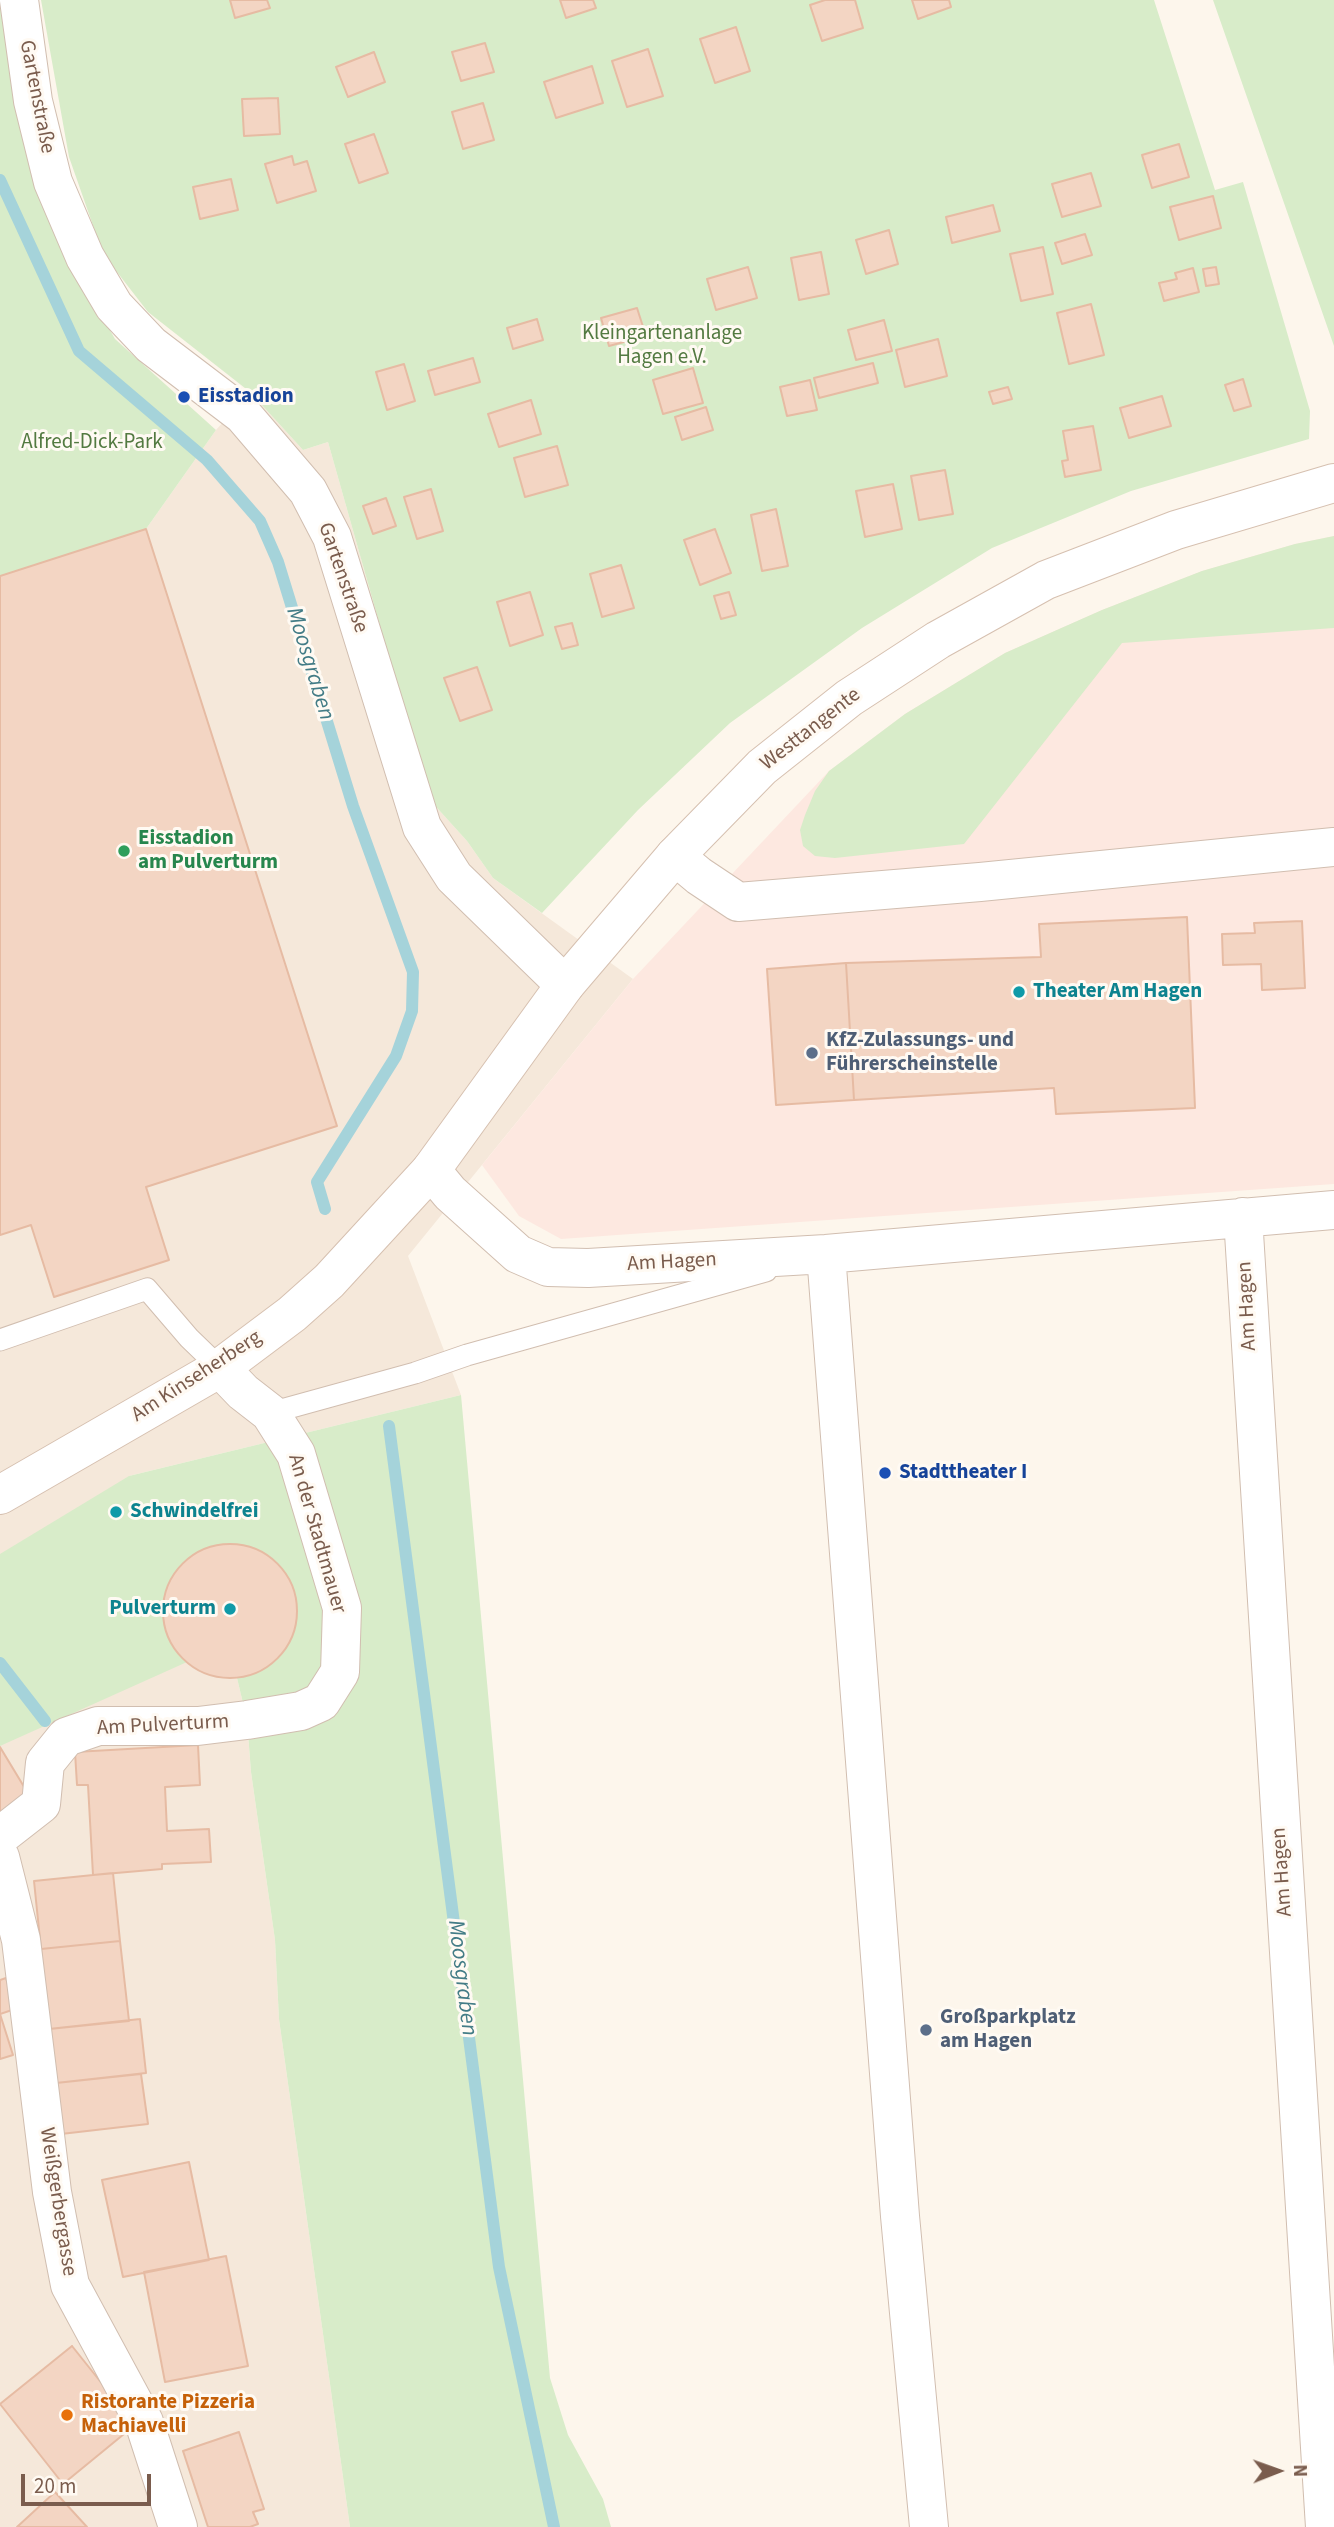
<!DOCTYPE html>
<meta charset="utf-8">
<style>
body{margin:0}
#map{position:relative;width:1334px;height:2527px;overflow:hidden;background:#fdf6ec;font-family:"Source Sans 3",sans-serif}
canvas{display:block}
.north{position:absolute;left:1243px;top:2436px;width:70px;height:70px;-webkit-text-stroke:5px #fffaf3;paint-order:stroke;rotate:89deg;font-size:19px;font-weight:700;line-height:28px;text-align:center;color:#7a5c4d}
.north::after{content:'';display:block;margin:auto;width:24px;height:32px;background:#7a5c4d;clip-path:polygon(50% 0,100% 100%,50% 72%,0 100%)}
.scale{position:absolute;left:21px;top:2474px;width:130px;height:32px;box-sizing:border-box;border:4px solid #7a5c4d;border-top:0;padding-left:9px;font-size:21px;line-height:24px;white-space:nowrap;color:#7a5c4d;-webkit-text-stroke:5px #fffaf3;paint-order:stroke}
</style>
<div id="map">
<canvas width="1334" height="2527"></canvas>
<div class="north">N</div>
<div class="scale">20 m</div>
</div>
<script>
const ctx = document.querySelector('canvas').getContext('2d');
ctx.lineJoin = 'round';
function paint(path, color) {
  ctx.fillStyle = color;
  ctx.fill(path, 'evenodd');
}
function toPath(rows) {
  const path = new Path2D();
  for (const r of rows) {
    if (r.length === 3) {
      path.moveTo(r[0] + r[2], r[1]);
      path.arc(r[0], r[1], r[2], 0, 2 * Math.PI);
      continue;
    }
    path.moveTo(r[0], r[1]);
    for (let i = 2; i < r.length; i += 2) path.lineTo(r[i], r[i + 1]);
  }
  return path;
}
function stroke(path, color, width, dash) {
  ctx.strokeStyle = color;
  ctx.lineWidth = width;
  ctx.lineCap = dash ? 'butt' : 'round';
  ctx.setLineDash(dash || []);
  ctx.stroke(path);
}
function write(font, color, halo, rows, align = 'center') {
  ctx.font = font + ' "Source Sans 3",sans-serif';
  ctx.lineWidth = 6;
  ctx.setLineDash([]);
  ctx.textBaseline = 'middle';
  ctx.strokeStyle = halo;
  ctx.fillStyle = color;
  for (const [text, x, y, turn = 0] of rows) {
    ctx.save();
    ctx.translate(x, y);
    ctx.rotate((+turn || 0) * Math.PI / 180);
    ctx.textAlign = isNaN(turn) ? turn : align;
    if (halo) ctx.strokeText(text, 0, 0);
    ctx.fillText(text, 0, 0);
    ctx.restore();
  }
}
paint(toPath([
 [250,392,303,450,328,442,429,799,467,841,493,878,633,979,408,1256,461,1395,129,1476,187,1662,208,1674,237,1678,247,1720,251,1772,275,1940,279,2019,350,2527,0,2527,0,576,146,529,216,430]
]), '#f5e8da');
paint(toPath([
 [1334,536,1334,1184,561,1239,519,1216,482,1165,633,979,829,771,905,714,1005,653,1102,610,1202,571,1295,544]
]), '#fde8e0');
paint(toPath([
 [0,0,67,255,115,339,216,430,146,529,0,576],
 [41,0,1154,0,1215,190,1243,182,1310,411,1309,439,1131,491,992,548,862,628,730,723,638,810,542,913,493,878,467,841,429,799,328,442,303,450,250,392,148,312,103,254,69,157],
 [1213,0,1334,0,1334,346],
 [1334,536,1334,628,1122,643,964,844,835,858,815,856,803,846,800,830,805,815,815,791,829,771,905,714,1005,653,1102,610,1202,571,1295,544],
 [461,1395,550,2378,568,2435,603,2499,611,2527,350,2527,279,2019,275,1940,251,1772,247,1720,237,1678,264,1669,287,1646,296,1620,297,1603,292,1585,285,1572,261,1551,242,1545,213,1546,191,1556,177,1570,168,1586,164,1602,166,1629,175,1649,187,1662,0,1746,0,1554,129,1476]
]), '#d8ecc9');
stroke(toPath([
 [0,180,79,351,207,460,260,521,278,562,353,806,413,972,412,1011,396,1056,317,1182,325,1209],
 [389,1426,499,2267,554,2527],
 [0,1663,45,1721]
]), '#a5d3da', 12);
const building = toPath([
 [230,0,267,0,270,8,235,18,230,0],
 [560,0,593,0,596,8,566,18,560,0],
 [825,0,855,0,863,28,822,41,810,5,825,0],
 [912,0,949,0,951,7,918,19,912,0],
 [736,27,750,71,715,83,700,39,736,27],
 [485,43,494,72,461,81,452,52,485,43],
 [648,49,663,96,627,107,612,61,648,49],
 [374,52,385,82,348,97,336,67,374,52],
 [592,66,603,103,556,118,544,82,592,66],
 [278,98,280,134,244,136,242,99,278,98],
 [483,103,494,140,463,149,452,112,483,103],
 [374,134,388,173,359,183,345,144,374,134],
 [1179,144,1189,177,1152,188,1142,155,1179,144],
 [292,156,294,165,307,161,316,191,277,203,265,164,292,156],
 [1091,173,1101,206,1062,217,1052,184,1091,173],
 [231,179,238,210,200,219,193,187,231,179],
 [1213,196,1221,228,1179,240,1170,207,1213,196],
 [993,205,1000,231,952,243,946,217,993,205],
 [889,230,898,264,866,274,856,240,889,230],
 [1085,234,1092,255,1062,264,1055,243,1085,234],
 [1043,247,1053,294,1021,301,1010,254,1043,247],
 [821,252,829,294,799,300,791,258,821,252],
 [748,267,757,298,716,310,707,279,748,267],
 [1216,267,1219,284,1206,286,1203,269,1216,267],
 [1193,268,1199,292,1164,301,1159,283,1177,279,1175,273,1193,268],
 [1091,304,1104,355,1069,364,1057,313,1091,304],
 [637,308,646,336,609,346,601,318,637,308],
 [537,319,543,340,513,349,507,328,537,319],
 [884,320,892,351,856,360,848,330,884,320],
 [938,339,947,376,905,387,896,350,938,339],
 [473,358,480,382,435,395,428,371,473,358],
 [873,363,878,383,819,398,814,378,873,363],
 [404,364,415,401,387,410,376,372,404,364],
 [693,368,703,403,663,414,653,380,693,368],
 [1243,379,1251,406,1234,411,1225,385,1243,379],
 [810,380,817,410,787,416,780,387,810,380],
 [1008,387,1012,399,993,404,989,392,1008,387],
 [1162,396,1171,426,1129,438,1120,408,1162,396],
 [531,400,541,434,499,447,488,414,531,400],
 [706,407,713,430,682,440,675,417,706,407],
 [1093,426,1101,470,1065,477,1062,461,1068,460,1063,431,1093,426],
 [557,446,568,485,525,497,514,458,557,446],
 [945,470,953,514,919,520,911,476,945,470],
 [893,484,902,529,865,537,856,491,893,484],
 [431,489,443,531,417,539,404,497,431,489],
 [386,498,396,526,373,534,363,506,386,498],
 [776,509,788,566,762,571,751,515,776,509],
 [146,529,337,1126,146,1187,169,1260,54,1297,31,1225,0,1235,0,576,146,529],
 [715,529,731,573,700,585,684,540,715,529],
 [621,565,634,608,602,617,590,574,621,565],
 [530,592,543,635,510,646,497,602,530,592],
 [729,592,736,615,721,619,714,596,729,592],
 [572,623,578,645,562,649,555,627,572,623],
 [477,667,492,710,460,721,444,678,477,667],
 [1187,917,1195,1108,1056,1114,1054,1088,854,1100,846,963,1041,957,1039,924,1187,917],
 [1302,921,1305,988,1262,990,1261,964,1223,965,1222,934,1255,933,1254,923,1302,921],
 [846,963,854,1100,776,1105,767,969,846,963],
 [230,1611,67],
 [198,1745,200,1785,165,1787,167,1831,209,1829,211,1862,162,1864,162,1869,93,1875,88,1785,77,1785,75,1752,198,1745],
 [0,1747,29,1795,0,1812,0,1747],
 [113,1873,120,1941,41,1949,34,1881,113,1873],
 [120,1941,129,2021,49,2029,41,1949,120,1941],
 [6,1978,15,2009,0,2014,0,1980,6,1978],
 [0,2014,13,2055,0,2059,0,2014],
 [140,2019,146,2073,56,2083,49,2029,140,2019],
 [141,2074,148,2124,61,2134,56,2083,141,2074],
 [189,2162,209,2260,123,2277,102,2180,189,2162],
 [226,2256,248,2366,165,2382,144,2272,226,2256],
 [72,2346,135,2425,63,2484,0,2404,72,2346],
 [239,2432,264,2509,253,2512,258,2524,250,2527,208,2527,183,2451,239,2432],
 [55,2492,87,2527,17,2527,55,2492]
]);
paint(building, '#f3d5c3');
stroke(building, '#e6bba3', 2);
const service = toPath([
 [0,1340,147,1289,189,1338,220,1368],
 [270,1413,415,1373,467,1355,766,1271]
]);
const minor = toPath([
 [19,0,33,101,53,182,85,257,114,306,151,345,243,415,308,491,332,537,422,827,454,877,565,985],
 [675,856,699,876,738,902,980,882,1334,847],
 [431,1170,450,1193,518,1254,548,1267,588,1268,826,1254,1334,1210],
 [1243,1217,1325,2527],
 [826,1254,900,2216,929,2527],
 [0,1836,41,1804,45,1763,66,1737,98,1726,198,1726,247,1720,301,1711,321,1702,340,1672,342,1608,296,1454,270,1413,243,1392,220,1368],
 [0,1857,21,1940,52,2192,70,2285,144,2422,178,2527]
]);
const secondary = toPath([
 [0,1495,220,1368,292,1314,329,1281,431,1170,565,985,675,856,762,767,849,698,938,640,1046,580,1176,530,1334,483]
]);
stroke(service, '#d1beb0', 23);
stroke(minor, '#d1beb0', 40);
stroke(secondary, '#d6c0b0', 40);
stroke(service, '#fff', 21);
stroke(minor, '#fff', 38);
stroke(secondary, '#fff', 38);
for (const [x, y, r, color] of [
 [184,397,7,"#1a4fb4"],
 [124,851,7,"#2e9e5b"],
 [1019,992,7,"#0f9aa8"],
 [812,1053,7,"#5c6f8a"],
 [885,1473,7,"#1a4fb4"],
 [116,1512,7,"#0f9aa8"],
 [230,1609,7,"#0f9aa8"],
 [926,2030,7,"#5c6f8a"],
 [67,2415,7,"#e8710a"]
]) {
  const dot = new Path2D();
  dot.arc(x, y, r, 0, 2 * Math.PI);
  ctx.fillStyle = color;
  ctx.fill(dot);
  stroke(dot, '#fffaf3', 2.5);
}
write('21px', '#7a5c4d', '#fffaf3', [
 ["Gartenstraße",36,97,79],
 ["Gartenstraße",342,578,71],
 ["Westtangente",811,730,-38],
 ["Am Hagen",672,1263,-3],
 ["Am Hagen",1248,1306,-93],
 ["Am Kinseherberg",197,1377,-33],
 ["An der Stadtmauer",316,1534,74],
 ["Am Pulverturm",163,1726,-3],
 ["Am Hagen",1283,1872,-94],
 ["Weißgerbergasse",57,2202,81]
]);
write('21px', '#537a41', '#fffaf3', [
 ["Kleingartenanlage",662,334],
 ["Hagen e.V.",662,358],
 ["Alfred-Dick-Park",92,443]
]);
write('bold 21px', '#164399', '#fffaf3', [
 ["Eisstadion",198,397],
 ["Stadttheater I",899,1473]
], 'left');
write('bold 21px', '#27864d', '#fffaf3', [
 ["Eisstadion",138,839],
 ["am Pulverturm",138,863]
], 'left');
write('bold 21px', '#0d838f', '#fffaf3', [
 ["Theater Am Hagen",1033,992],
 ["Schwindelfrei",130,1512],
 ["Pulverturm",216,1609,"right"]
], 'left');
write('bold 21px', '#4e5e75', '#fffaf3', [
 ["KfZ-Zulassungs- und",826,1041],
 ["Führerscheinstelle",826,1065],
 ["Großparkplatz",940,2018],
 ["am Hagen",940,2042]
], 'left');
write('bold 21px', '#c56008', '#fffaf3', [
 ["Ristorante Pizzeria",81,2403],
 ["Machiavelli",81,2427]
], 'left');
write('italic 23px', '#437c86', '#fffaf3', [
 ["Moosgraben",309,664,73],
 ["Moosgraben",461,1978,83]
]);
</script>
